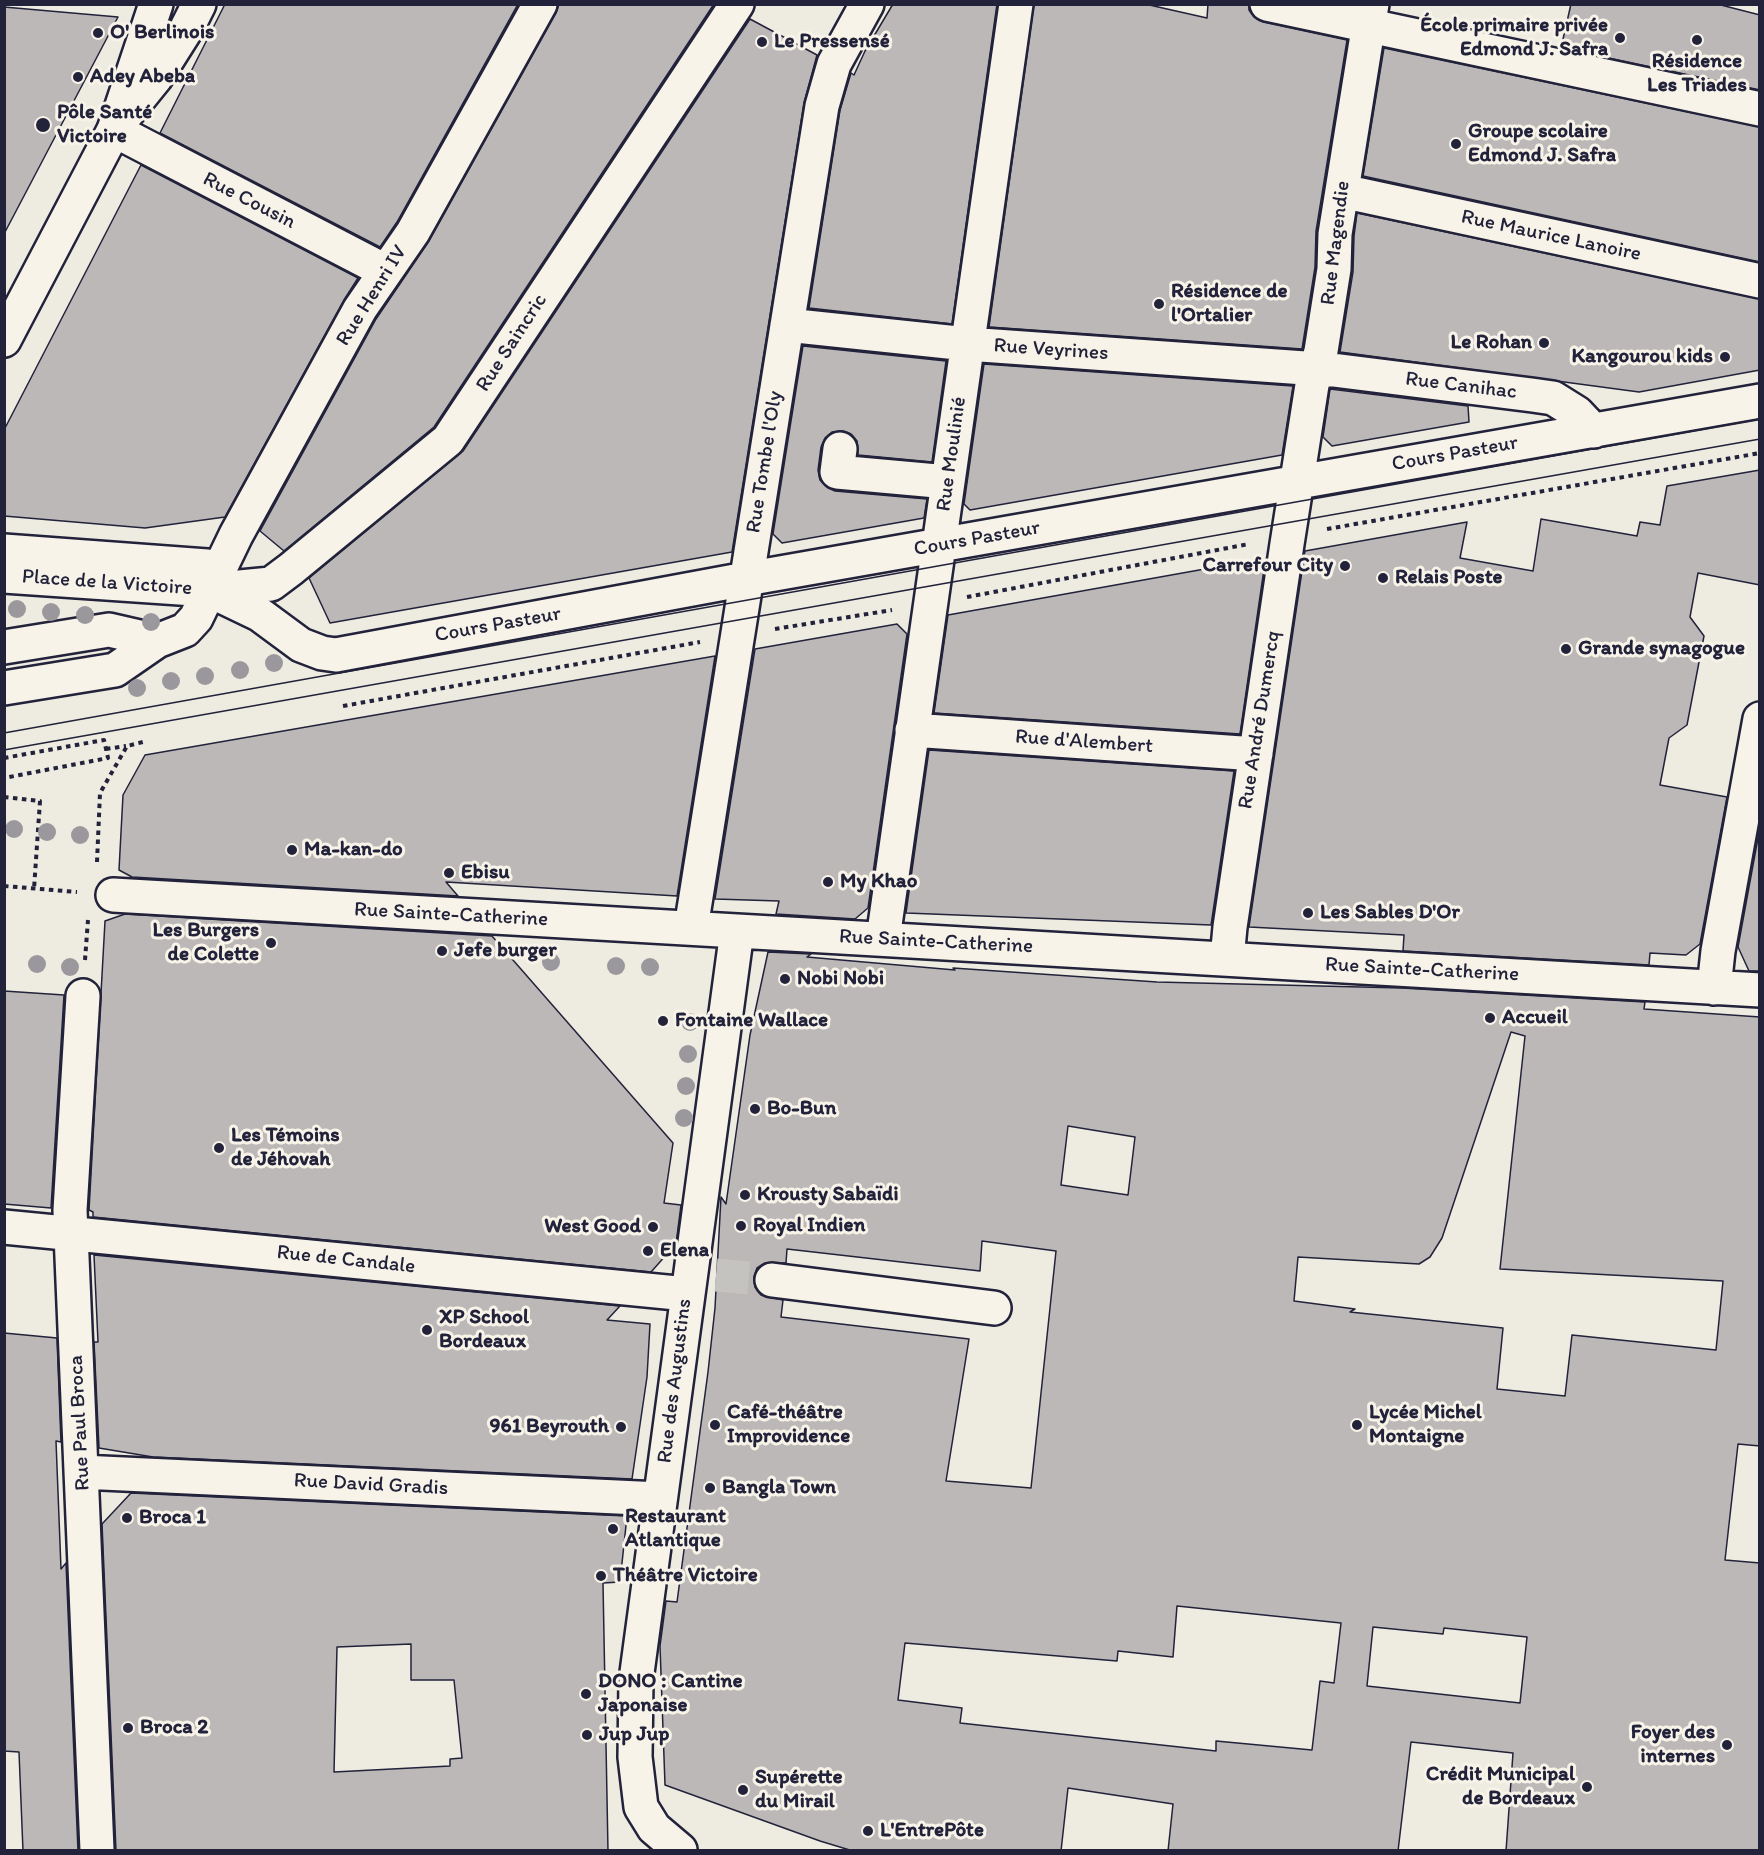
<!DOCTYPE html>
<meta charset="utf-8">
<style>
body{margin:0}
#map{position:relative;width:1764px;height:1855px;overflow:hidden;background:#eeebe1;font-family:Itim,sans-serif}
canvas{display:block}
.frame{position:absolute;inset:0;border:6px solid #22223b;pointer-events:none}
</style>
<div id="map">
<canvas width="1764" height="1855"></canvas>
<div class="frame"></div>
</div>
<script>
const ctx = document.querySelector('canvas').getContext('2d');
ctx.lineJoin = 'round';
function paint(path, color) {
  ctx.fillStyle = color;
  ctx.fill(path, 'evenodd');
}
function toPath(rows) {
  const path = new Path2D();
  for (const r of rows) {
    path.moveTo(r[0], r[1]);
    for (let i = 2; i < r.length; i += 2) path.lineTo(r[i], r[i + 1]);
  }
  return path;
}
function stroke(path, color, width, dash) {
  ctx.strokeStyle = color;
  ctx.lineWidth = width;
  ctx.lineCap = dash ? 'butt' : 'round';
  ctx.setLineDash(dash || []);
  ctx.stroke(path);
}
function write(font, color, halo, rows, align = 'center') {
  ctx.font = font + ' Itim,sans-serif';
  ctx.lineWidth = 6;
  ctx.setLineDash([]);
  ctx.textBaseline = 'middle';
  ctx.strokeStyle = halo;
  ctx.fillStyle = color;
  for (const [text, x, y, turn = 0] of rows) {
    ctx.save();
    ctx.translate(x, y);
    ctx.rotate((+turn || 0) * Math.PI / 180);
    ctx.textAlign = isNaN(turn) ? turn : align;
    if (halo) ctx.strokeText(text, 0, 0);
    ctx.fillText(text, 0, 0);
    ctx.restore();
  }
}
const building = toPath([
 [225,4,518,4,397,222,380,247,160,133,225,4],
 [559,4,714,4,434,427,284,551,260,531,376,319,429,241,556,13,559,4],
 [893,4,997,4,952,324,809,308,840,110,851,73,854,75,865,51,893,4],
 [1034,4,1145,4,1207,18,1208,4,1249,4,1249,10,1254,17,1263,22,1347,40,1316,231,1315,267,1302,349,989,327,1034,4],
 [1571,4,1717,4,1760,15,1760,90,1561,48,1571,4],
 [4,7,118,17,4,234,4,7],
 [750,19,817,55,804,103,732,552,330,623,309,578,463,451,750,19],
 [1384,48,1760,127,1760,262,1363,176,1384,48],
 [141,165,358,278,344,300,225,517,145,528,4,516,4,430,141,165],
 [1357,213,1760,299,1760,370,1639,392,1340,352,1353,272,1354,236,1357,213],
 [803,346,946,361,932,462,858,455,857,441,851,434,843,431,832,432,825,438,821,447,818,470,820,480,827,487,835,491,927,499,924,518,782,543,773,534,803,346],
 [984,364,1293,386,1282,455,970,510,964,504,984,364],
 [1330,389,1468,406,1469,422,1332,446,1323,437,1330,389],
 [1760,470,1760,585,1698,573,1690,617,1704,636,1687,725,1669,738,1660,785,1727,797,1700,944,1686,955,1650,953,1649,965,1403,951,1404,935,1249,927,1305,551,1467,522,1460,558,1533,571,1541,519,1637,536,1640,522,1660,525,1667,486,1760,470],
 [1255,560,1264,569,1240,734,934,713,948,615,1255,560],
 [897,624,907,634,868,908,855,919,776,914,779,901,715,899,755,649,897,624],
 [715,656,677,896,446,882,458,896,132,877,119,870,123,795,145,755,715,656],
 [929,750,1234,771,1211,925,906,913,929,750],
 [1760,827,1760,971,1749,971,1738,947,1760,827],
 [125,914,492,936,673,1143,664,1203,681,1205,676,1244,651,1272,93,1217,93,1212,89,1210,105,921,125,914],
 [768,952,811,954,807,957,955,970,953,968,1157,982,1402,988,1645,1002,1644,1009,1760,1017,1760,1446,1738,1444,1725,1560,1760,1563,1760,1851,1506,1851,1513,1753,1411,1742,1398,1851,1168,1851,1173,1804,1068,1788,1061,1851,853,1851,820,1841,665,1785,660,1646,666,1601,677,1602,708,1372,715,1308,721,1197,726,1204,750,1035,768,952],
 [1511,1032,1525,1036,1500,1269,1723,1281,1716,1350,1572,1335,1565,1396,1497,1389,1503,1328,1350,1312,1355,1309,1294,1301,1298,1257,1419,1264,1430,1257,1442,1238,1511,1032],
 [1068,1126,1135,1137,1128,1195,1061,1185,1068,1126],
 [982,1241,1056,1251,1031,1488,946,1481,969,1339,781,1317,783,1300,761,1295,755,1287,754,1277,757,1268,765,1263,786,1263,787,1249,980,1271,982,1241],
 [1177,1606,1341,1623,1334,1683,1320,1681,1312,1750,1216,1741,1216,1751,960,1723,962,1708,898,1700,905,1643,1117,1661,1118,1651,1173,1657,1177,1606],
 [1373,1627,1443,1634,1444,1628,1527,1637,1520,1703,1367,1686,1373,1627],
 [4,991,64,995,51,1208,4,1204,4,991],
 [94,1255,620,1306,607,1320,650,1324,647,1377,632,1479,153,1457,99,1448,94,1342,98,1342,94,1255],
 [4,1333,57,1338,61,1442,56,1441,61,1569,66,1563,78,1851,23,1851,19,1752,4,1751,4,1333],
 [131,1493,627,1516,620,1582,603,1583,608,1851,116,1851,102,1524,131,1493],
 [411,1644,411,1680,454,1680,462,1758,450,1759,450,1766,334,1772,337,1647,411,1644]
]);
paint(building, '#bbb8b7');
stroke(building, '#22223b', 1.5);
stroke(toPath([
 [716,1275,772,1280]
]), '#c5c3c0', 33, [33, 16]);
const minor = toPath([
 [1267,4,1760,109],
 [114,130,385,271],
 [1342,191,1760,281],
 [787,325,967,344,1333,370,1532,395,1553,398,1577,413,1594,431],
 [840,449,837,472,948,482],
 [4,551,207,566,218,571],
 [4,576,209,590,271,584,291,569,448,440,737,4],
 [209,590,259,614,301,645,322,653,336,655,746,579,1760,401],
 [4,647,109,630,157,641],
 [4,688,115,670,157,641,185,630,196,618,236,535,360,309,413,232,540,4],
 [912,730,1256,754],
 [113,895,1760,990],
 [691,928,822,106,834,64,867,4],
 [883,939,1016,4],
 [1227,959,1230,927,1287,544,1312,385,1321,351,1334,269,1335,234,1372,4],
 [1714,988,1718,951,1760,719],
 [83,996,70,1210,97,1850],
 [4,1227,687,1294],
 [772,1280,994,1308],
 [81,1472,660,1499],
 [680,1850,654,1828,641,1807,635,1757,636,1680,737,931]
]);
const major = toPath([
 [126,114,156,77,187,28,199,4],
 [4,340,114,130,156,4]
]);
stroke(minor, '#22223b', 38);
stroke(major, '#22223b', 38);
stroke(toPath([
 [1327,529,1760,453],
 [967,597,1249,544],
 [775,629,892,610],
 [343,706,700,642],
 [106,749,126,746],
 [4,758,104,740,108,758,4,778],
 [4,797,40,801,34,889],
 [97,862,100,793,127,746,143,742],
 [4,886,77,892],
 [85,960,88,920]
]), '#22223b', 4, [4.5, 4.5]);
stroke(minor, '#f7f3e8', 33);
stroke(major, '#f7f3e8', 33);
stroke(toPath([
 [4,733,1760,419],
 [4,750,1760,439]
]), '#22223b', 1.5);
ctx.fillStyle = '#9b989d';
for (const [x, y] of [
 [17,609],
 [51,612],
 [85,615],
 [151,622],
 [274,663],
 [240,670],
 [205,676],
 [171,681],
 [137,688],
 [14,829],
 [47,832],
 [80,835],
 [551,962],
 [37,964],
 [616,966],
 [70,967],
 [650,967],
 [690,1022],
 [688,1054],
 [686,1086],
 [684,1118]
]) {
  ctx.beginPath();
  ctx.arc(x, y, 9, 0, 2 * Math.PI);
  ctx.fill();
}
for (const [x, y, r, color] of [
 [98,33,6,"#22223b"],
 [1620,38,6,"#22223b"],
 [1697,40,6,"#22223b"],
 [762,42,6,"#22223b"],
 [78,77,6,"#22223b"],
 [43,125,8,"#22223b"],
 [1456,144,6,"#22223b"],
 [1159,304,6,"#22223b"],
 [1544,343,6,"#22223b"],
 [1725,357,6,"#22223b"],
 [1345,566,6,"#22223b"],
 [1383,578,6,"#22223b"],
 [1566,649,6,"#22223b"],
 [292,850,6,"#22223b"],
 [449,873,6,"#22223b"],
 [828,882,6,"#22223b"],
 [1308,913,6,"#22223b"],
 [271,943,6,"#22223b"],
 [442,951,6,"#22223b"],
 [785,979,6,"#22223b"],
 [1490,1018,6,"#22223b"],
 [663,1021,6,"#22223b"],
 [755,1109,6,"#22223b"],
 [219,1148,6,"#22223b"],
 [745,1195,6,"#22223b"],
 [741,1226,6,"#22223b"],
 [653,1227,6,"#22223b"],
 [648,1251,6,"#22223b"],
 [427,1330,6,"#22223b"],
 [715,1425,6,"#22223b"],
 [1357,1425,6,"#22223b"],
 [621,1427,6,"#22223b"],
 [710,1488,6,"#22223b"],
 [127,1518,6,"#22223b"],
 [613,1529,6,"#22223b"],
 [601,1576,6,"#22223b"],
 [586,1694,6,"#22223b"],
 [128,1728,6,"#22223b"],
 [587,1735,6,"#22223b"],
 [1727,1745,6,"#22223b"],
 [1587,1787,6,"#22223b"],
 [743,1790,6,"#22223b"],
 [868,1831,6,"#22223b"]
]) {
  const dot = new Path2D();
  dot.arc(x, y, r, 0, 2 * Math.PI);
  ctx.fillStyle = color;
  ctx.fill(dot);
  stroke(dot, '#f7f3e8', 2);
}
write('bold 21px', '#22223b', '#f7f3e8', [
 ["École primaire privée",1608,26,"right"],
 ["Edmond J. Safra",1608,50,"right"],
 ["O' Berlinois",110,33],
 ["Le Pressensé",774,42],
 ["Résidence",1697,62,"center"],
 ["Les Triades",1697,86,"center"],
 ["Adey Abeba",90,77],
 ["Pôle Santé",57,113],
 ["Victoire",57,137],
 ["Groupe scolaire",1468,132],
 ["Edmond J. Safra",1468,156],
 ["Résidence de",1171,292],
 ["l'Ortalier",1171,316],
 ["Le Rohan",1532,343,"right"],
 ["Kangourou kids",1713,357,"right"],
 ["Carrefour City",1333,566,"right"],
 ["Relais Poste",1395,578],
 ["Grande synagogue",1578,649],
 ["Ma-kan-do",304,850],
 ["Ebisu",461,873],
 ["My Khao",840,882],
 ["Les Sables D'Or",1320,913],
 ["Les Burgers",259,931,"right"],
 ["de Colette",259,955,"right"],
 ["Jefe burger",454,951],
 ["Nobi Nobi",797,979],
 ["Accueil",1502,1018],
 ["Fontaine Wallace",675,1021],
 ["Bo-Bun",767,1109],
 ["Les Témoins",231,1136],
 ["de Jéhovah",231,1160],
 ["Krousty Sabaïdi",757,1195],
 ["Royal Indien",753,1226],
 ["West Good",641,1227,"right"],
 ["Elena",660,1251],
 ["XP School",439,1318],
 ["Bordeaux",439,1342],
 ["Café-théâtre",727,1413],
 ["Improvidence",727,1437],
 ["Lycée Michel",1369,1413],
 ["Montaigne",1369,1437],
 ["961 Beyrouth",609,1427,"right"],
 ["Bangla Town",722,1488],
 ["Restaurant",625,1517],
 ["Atlantique",625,1541],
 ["Broca 1",139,1518],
 ["Théâtre Victoire",613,1576],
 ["DONO : Cantine",598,1682],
 ["Japonaise",598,1706],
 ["Broca 2",140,1728],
 ["Foyer des",1715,1733,"right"],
 ["internes",1715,1757,"right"],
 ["Jup Jup",599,1735],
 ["Crédit Municipal",1575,1775,"right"],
 ["de Bordeaux",1575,1799,"right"],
 ["Supérette",755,1778],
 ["du Mirail",755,1802],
 ["L'EntrePôte",880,1831]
], 'left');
write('21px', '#22223b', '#f7f3e8', [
 ["Rue Cousin",249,201,27],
 ["Rue Maurice Lanoire",1551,236,12],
 ["Rue Magendie",1336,243,-83],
 ["Rue Henri IV",372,296,-58],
 ["Rue Saincric",512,343,-57],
 ["Rue Veyrines",1051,350,4],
 ["Rue Canihac",1461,386,7],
 ["Rue Moulinié",952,454,-82],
 ["Cours Pasteur",1455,454,-10],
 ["Rue Tombe l'Oly",765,462,-81],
 ["Cours Pasteur",977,539,-10],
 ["Place de la Victoire",107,583,4],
 ["Cours Pasteur",498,625,-10],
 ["Rue André Dumercq",1260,720,-81],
 ["Rue d'Alembert",1084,742,4],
 ["Rue Sainte-Catherine",451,915,3],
 ["Rue Sainte-Catherine",936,942,3],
 ["Rue Sainte-Catherine",1422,970,3],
 ["Rue de Candale",346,1260,6],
 ["Rue des Augustins",675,1381,-83],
 ["Rue Paul Broca",80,1423,-93],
 ["Rue David Gradis",371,1485,3]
]);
</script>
